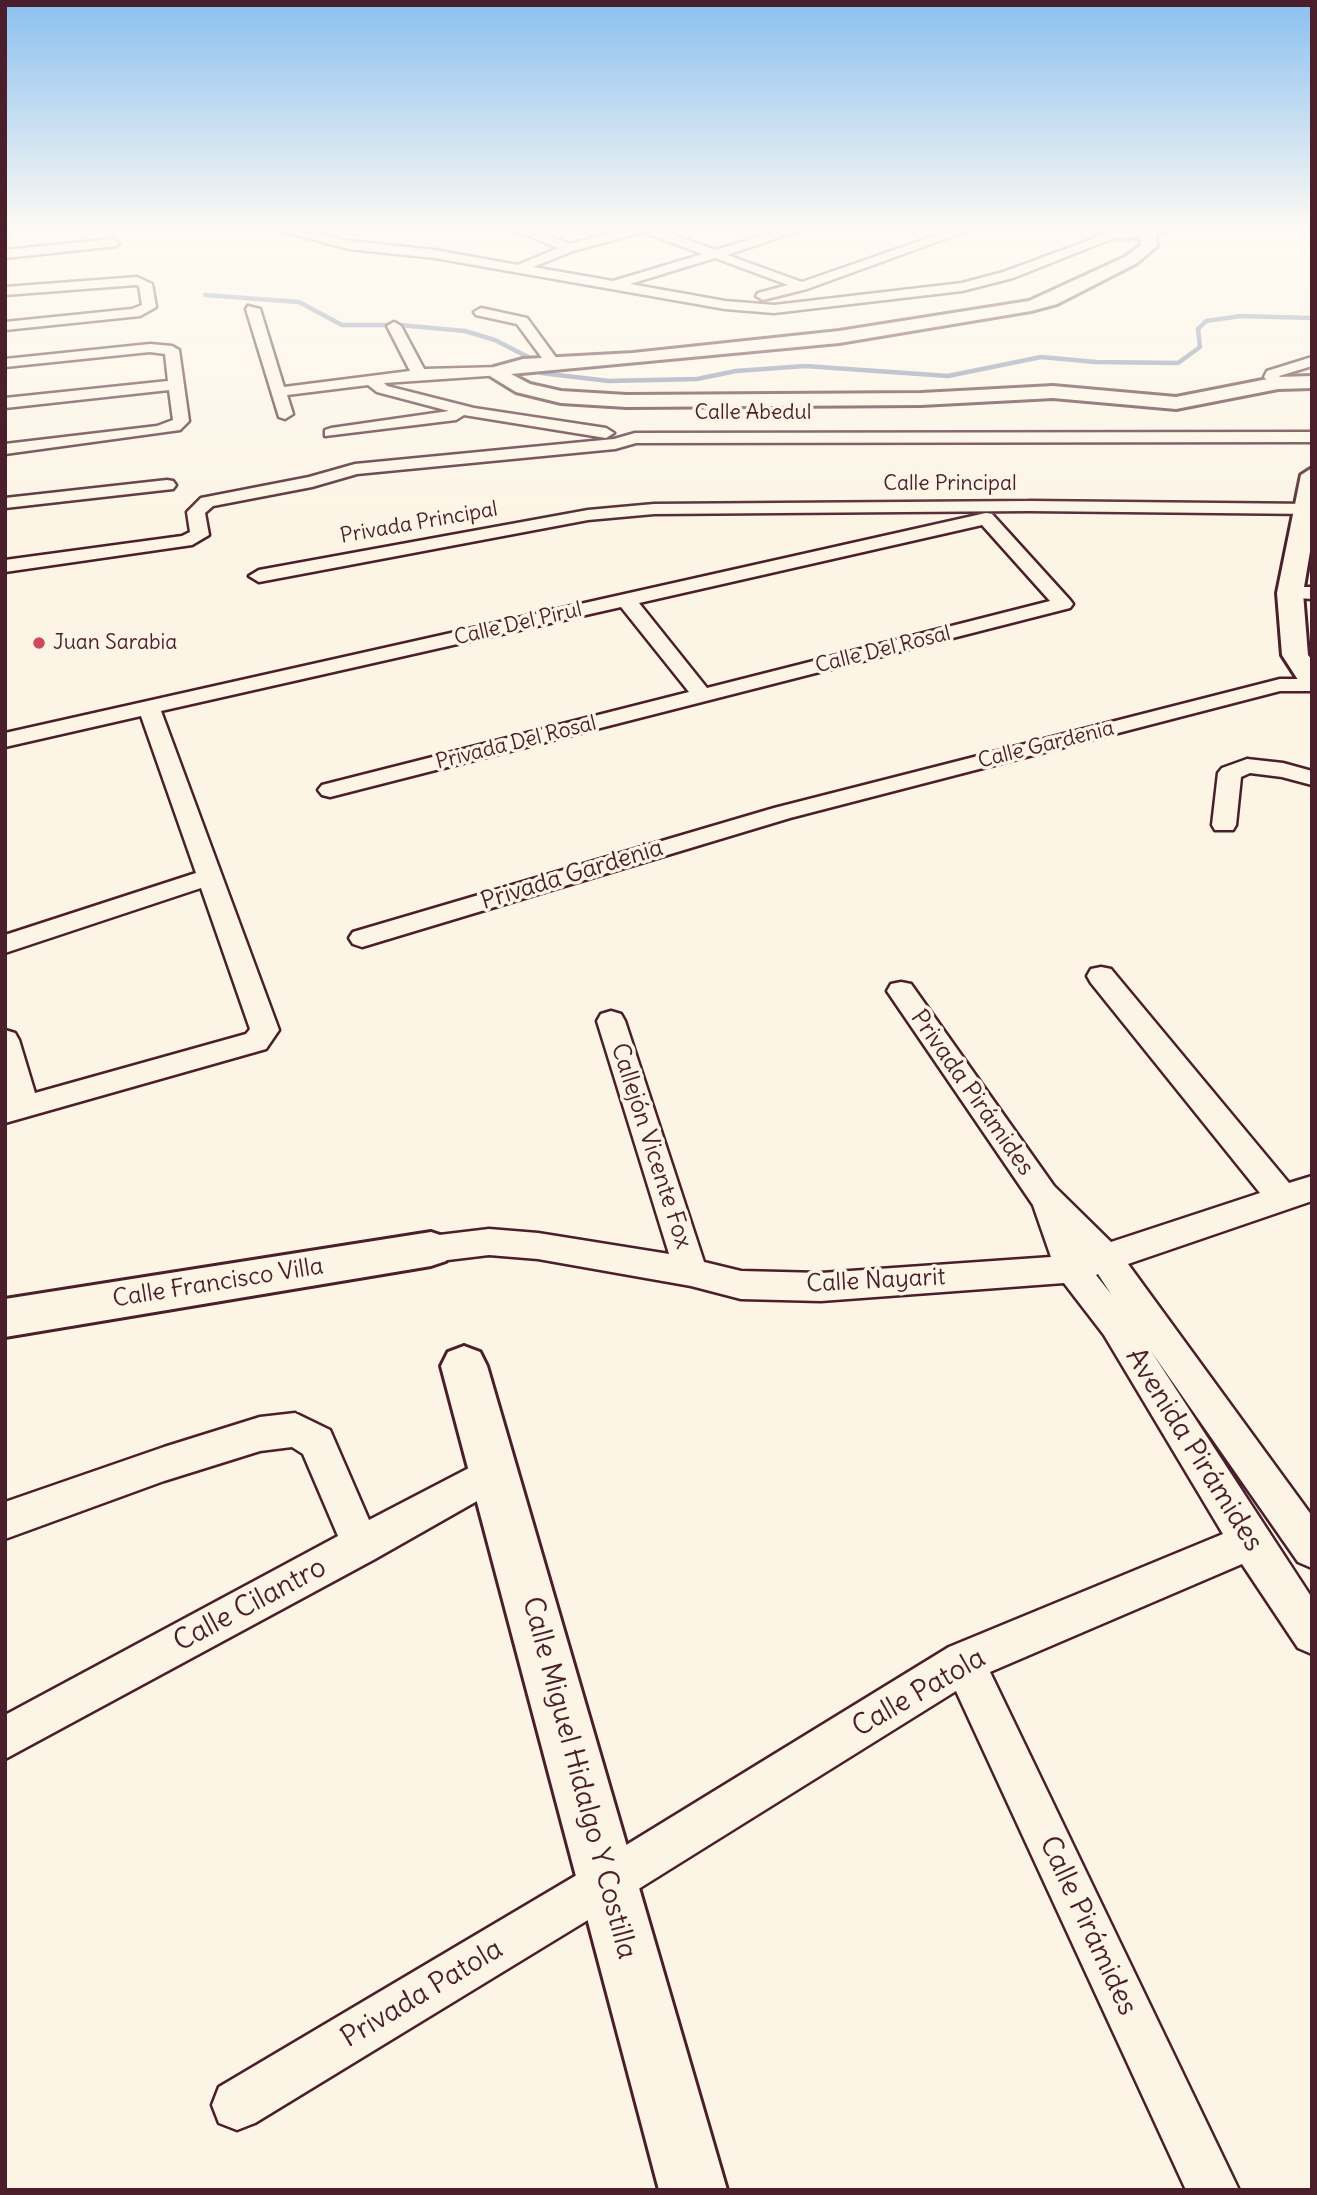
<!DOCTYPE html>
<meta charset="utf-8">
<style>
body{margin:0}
#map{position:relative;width:1317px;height:2195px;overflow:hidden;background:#fcf5e5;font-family:Delius,sans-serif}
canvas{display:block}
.frame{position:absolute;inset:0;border:7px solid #4a1f2b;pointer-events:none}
</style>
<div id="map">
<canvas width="1317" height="2195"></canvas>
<div class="frame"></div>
</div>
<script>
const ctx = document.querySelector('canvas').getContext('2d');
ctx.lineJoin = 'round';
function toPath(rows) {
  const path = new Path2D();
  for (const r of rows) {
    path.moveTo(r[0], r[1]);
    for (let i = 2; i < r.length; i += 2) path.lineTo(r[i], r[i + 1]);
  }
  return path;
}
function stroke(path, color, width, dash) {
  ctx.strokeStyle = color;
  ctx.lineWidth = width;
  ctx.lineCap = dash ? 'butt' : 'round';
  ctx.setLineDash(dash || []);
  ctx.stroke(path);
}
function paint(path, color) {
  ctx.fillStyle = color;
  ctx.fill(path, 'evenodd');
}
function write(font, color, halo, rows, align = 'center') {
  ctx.font = font + ' Delius,sans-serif';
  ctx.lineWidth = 7;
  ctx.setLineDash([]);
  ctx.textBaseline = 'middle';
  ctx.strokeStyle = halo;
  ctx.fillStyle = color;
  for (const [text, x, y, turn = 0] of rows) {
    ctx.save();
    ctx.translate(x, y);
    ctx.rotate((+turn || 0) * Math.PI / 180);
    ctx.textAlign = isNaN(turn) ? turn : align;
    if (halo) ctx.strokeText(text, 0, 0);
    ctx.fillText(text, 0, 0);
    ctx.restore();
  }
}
stroke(toPath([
 [205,295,299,302,342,325,400,325,465,331,495,340,532,359],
 [541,373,609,381,697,379,736,371,805,366,948,376,1041,357,1096,362,1178,363,1200,347,1198,329,1206,321,1241,316,1312,318]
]), '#7c8aa8', 4.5);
const street = toPath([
 [271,228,293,228,349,241,435,250,518,265,558,248,509,228,527,228,570,244,627,228,655,228,715,250,788,228,807,228,727,255,802,282,957,228,975,228,807,289,763,300,756,296,758,293,788,285,715,258,630,284,725,301,774,305,962,283,1003,272,1114,231,1124,234,1013,278,962,291,774,313,725,309,435,258,349,249,271,228],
 [642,232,703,254,613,281,533,267,573,251,642,232],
 [1153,228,1173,228,1147,238,1141,234,1153,228],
 [113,239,119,243,117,246,5,258,5,250,113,239],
 [137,277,152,284,156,307,140,316,5,330,5,322,132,309,142,305,139,286,136,285,5,295,5,287,137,277],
 [248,306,260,309,284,387,410,371,387,326,394,322,401,326,424,369,501,367,508,371,501,375,384,383,387,386,474,408,606,428,614,433,606,438,464,415,456,420,325,436,325,430,331,428,449,411,377,392,368,385,287,395,293,414,285,419,279,417,246,309,248,306],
 [481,308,527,318,560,363,558,366,548,366,517,324,476,315,474,312,481,308],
 [150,344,172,346,179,350,189,421,180,430,5,454,5,444,157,426,173,420,169,390,5,408,5,398,168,381,165,354,150,352,5,367,5,359,150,344],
 [1312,357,1312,366,1279,376,1286,383,1283,386,1273,386,1264,377,1267,371,1312,357],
 [1312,432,1312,442,636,443,615,449,357,474,312,487,213,506,205,513,209,535,192,545,5,572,5,560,182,536,190,532,187,512,201,498,309,477,355,464,614,439,635,433,1312,432],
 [167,480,173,481,176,485,173,489,5,508,5,498,167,480],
 [1029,501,1312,504,1312,514,1029,511,654,514,588,520,259,582,249,576,259,570,588,510,654,504,1029,501],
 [986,513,992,514,1070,600,1073,604,1070,608,330,797,322,795,318,790,322,785,689,692,621,607,161,711,279,1030,266,1049,5,1123,5,1030,15,1033,19,1040,35,1093,246,1034,250,1029,201,888,5,953,5,935,196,873,141,716,5,747,5,733,986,513],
 [982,525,1050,601,707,688,639,603,982,525],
 [1290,587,1312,587,1312,599,1283,597,1280,593,1290,587],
 [1280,679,1312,679,1312,691,1280,691,790,818,362,947,353,944,349,938,353,932,774,808,1280,679],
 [1247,759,1283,763,1312,771,1312,785,1282,777,1250,773,1241,777,1236,825,1233,830,1215,830,1212,825,1218,773,1222,768,1247,759],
 [1101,967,1111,969,1289,1183,1312,1176,1312,1201,1128,1264,1312,1516,1312,1568,1298,1562,1151,1351,1312,1598,1312,1654,1298,1648,1242,1564,990,1672,1239,2190,1186,2190,956,1691,624,1898,255,2123,237,2130,219,2123,212,2105,219,2087,592,1866,949,1647,1223,1534,1104,1335,1064,1283,821,1301,741,1299,691,1286,538,1259,489,1255,431,1262,419,1259,415,1249,419,1239,431,1236,489,1229,538,1233,669,1254,597,1021,601,1014,611,1011,621,1014,625,1021,704,1262,741,1271,821,1273,1051,1257,1033,1205,887,991,891,984,901,982,911,984,1054,1186,1111,1242,1260,1193,1091,983,1087,976,1091,969,1101,967],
 [1098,1274,1111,1294,1096,1275,1098,1274],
 [295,1413,330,1430,369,1520,494,1455,507,1460,513,1472,507,1484,375,1559,5,1759,5,1715,338,1536,303,1454,292,1447,260,1451,164,1481,5,1539,5,1502,164,1447,260,1417,295,1413]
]);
const secondary = toPath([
 [1089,228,1147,229,1155,234,1157,246,1137,263,1057,304,1031,311,839,343,511,374,530,384,561,391,627,395,921,393,1053,386,1176,397,1278,377,1312,376,1312,388,1278,389,1176,409,1053,398,921,405,627,407,561,403,516,392,490,376,494,367,523,359,633,353,839,331,1029,301,1125,257,1141,245,1140,237,1118,239,1089,228],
 [1312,468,1312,540,1303,593,1308,655,1312,660,1312,688,1302,686,1282,655,1277,593,1301,475,1312,468],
 [431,1232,446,1237,452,1249,446,1261,431,1266,5,1337,5,1299,431,1232],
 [464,1346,480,1352,487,1366,727,2190,659,2190,441,1366,448,1352,464,1346]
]);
stroke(street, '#4a1f2b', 5);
stroke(secondary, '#4a1f2b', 6);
paint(street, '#fcf5e5');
paint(secondary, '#fcf5e5');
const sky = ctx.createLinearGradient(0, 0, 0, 536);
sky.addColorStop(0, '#8ac0f0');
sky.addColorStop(0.43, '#fefaf3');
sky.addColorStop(1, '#fefaf300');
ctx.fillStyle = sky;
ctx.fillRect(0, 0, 1317, 536);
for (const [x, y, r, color] of [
 [39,643,7,"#d1495b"]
]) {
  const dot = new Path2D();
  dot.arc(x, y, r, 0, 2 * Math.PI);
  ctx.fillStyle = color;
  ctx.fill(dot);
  stroke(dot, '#fcf5e5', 2.5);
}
write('21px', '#4a1f2b', '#fcf5e5', [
 ["Calle Abedul",753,413],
 ["Calle Principal",950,484],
 ["Privada Principal",419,523,-10],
 ["Calle Del Pirul",518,624,-13],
 ["Calle Del Rosal",883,650,-14],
 ["Privada Del Rosal",516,743,-14],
 ["Calle Gardenia",1046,745,-14]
]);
write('21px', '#4a1f2b', '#fcf5e5', [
 ["Juan Sarabia",53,643]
], 'left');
write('24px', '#4a1f2b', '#fcf5e5', [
 ["Privada Gardenia",572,875,-17],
 ["Privada Pirámides",972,1093,55],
 ["Callejón Vicente Fox",651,1146,72],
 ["Calle Nayarit",876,1281,-3],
 ["Calle Francisco Villa",218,1283,-9]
]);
write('28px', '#4a1f2b', '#fcf5e5', [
 ["Avenida Pirámides",1194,1450,58],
 ["Calle Cilantro",250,1605,-28],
 ["Calle Patola",919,1693,-30],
 ["Calle Miguel Hidalgo Y Costilla",579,1778,75],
 ["Calle Pirámides",1088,1926,65],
 ["Privada Patola",422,1994,-31]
]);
</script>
